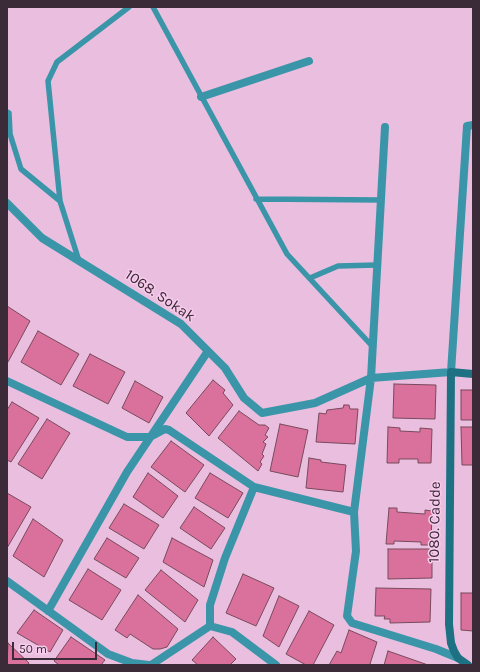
<!DOCTYPE html>
<style>
body{margin:0}
#map{position:relative;width:480px;height:672px;overflow:hidden;background:#eabedf;font-family:Karla,sans-serif}
canvas{display:block}
.frame{position:absolute;inset:0;border:8px solid #3b2a37;pointer-events:none}
.scale{position:absolute;left:12px;top:642px;width:85px;height:18px;box-sizing:border-box;border:2px solid #3b2a37;border-top:0;padding-left:5px;font-size:12px;line-height:14px;white-space:nowrap;color:#3b2a37;-webkit-text-stroke:3px #f7cbec;paint-order:stroke}
</style>
<div id="map">
<canvas width="480" height="672"></canvas>
<div class="frame"></div>
<div class="scale">50 m</div>
</div>
<script>
const ctx = document.querySelector('canvas').getContext('2d');
ctx.lineJoin = 'round';
function paint(path, color) {
  ctx.fillStyle = color;
  ctx.fill(path, 'evenodd');
}
function toPath(rows) {
  const path = new Path2D();
  for (const r of rows) {
    path.moveTo(r[0], r[1]);
    for (let i = 2; i < r.length; i += 2) path.lineTo(r[i], r[i + 1]);
  }
  return path;
}
function stroke(path, color, width, dash) {
  ctx.strokeStyle = color;
  ctx.lineWidth = width;
  ctx.lineCap = dash ? 'butt' : 'round';
  ctx.setLineDash(dash || []);
  ctx.stroke(path);
}
function write(font, color, halo, rows, align = 'center') {
  ctx.font = font + ' Karla,sans-serif';
  ctx.lineWidth = 3;
  ctx.setLineDash([]);
  ctx.textBaseline = 'middle';
  ctx.strokeStyle = halo;
  ctx.fillStyle = color;
  for (const [text, x, y, turn = 0] of rows) {
    ctx.save();
    ctx.translate(x, y);
    ctx.rotate((+turn || 0) * Math.PI / 180);
    ctx.textAlign = isNaN(turn) ? turn : align;
    if (halo) ctx.strokeText(text, 0, 0);
    ctx.fillText(text, 0, 0);
    ctx.restore();
  }
}
const building = toPath([
 [7,306,30,321,8,362,7,361,7,306],
 [38,331,79,354,61,385,21,362,38,331],
 [90,354,125,372,108,404,73,386,90,354],
 [213,380,225,390,223,393,233,405,209,436,186,413,213,380],
 [135,381,163,397,149,423,122,408,135,381],
 [394,384,436,385,435,419,393,418,394,384],
 [461,390,473,390,473,420,461,420,461,390],
 [12,402,39,418,11,462,7,460,7,410,12,402],
 [344,405,349,405,350,409,358,409,355,444,316,442,319,413,326,414,327,410,343,408,344,405],
 [239,411,259,425,265,425,269,428,265,435,268,437,263,442,266,444,262,454,264,456,260,462,262,464,258,471,218,438,239,411],
 [47,419,70,433,42,479,18,464,47,419],
 [280,424,308,430,298,477,270,471,280,424],
 [388,427,400,428,400,431,420,432,420,428,432,429,431,463,418,463,418,459,399,459,399,463,387,463,388,427],
 [461,427,473,427,473,465,462,465,461,427],
 [171,441,204,465,185,492,151,467,171,441],
 [309,458,321,460,321,462,346,465,343,492,306,488,309,458],
 [148,473,178,496,163,518,133,497,148,473],
 [210,473,243,493,228,518,195,498,210,473],
 [7,493,31,507,7,548,7,493],
 [124,504,159,525,144,549,109,528,124,504],
 [194,507,225,528,211,549,180,528,194,507],
 [389,508,397,508,397,512,425,514,425,510,432,511,431,545,421,545,421,542,394,541,394,544,386,544,389,508],
 [33,519,63,540,44,577,13,556,33,519],
 [107,538,139,558,126,578,94,559,107,538],
 [172,538,213,560,204,587,163,562,172,538],
 [388,549,432,549,432,578,388,579,388,549],
 [88,569,121,590,102,620,69,600,88,569],
 [161,570,198,600,185,622,145,590,161,570],
 [243,574,274,588,256,626,226,613,243,574],
 [376,588,431,589,430,622,390,623,390,619,384,619,385,616,375,616,376,588],
 [461,593,473,593,473,631,461,630,461,593],
 [138,595,178,629,167,647,160,649,153,649,130,634,127,638,115,630,138,595],
 [279,596,299,606,279,647,263,636,279,596],
 [34,610,63,630,50,652,17,633,34,610],
 [309,611,334,625,313,665,306,665,286,654,309,611],
 [349,630,377,642,370,664,372,665,329,665,337,651,341,653,349,630],
 [71,637,105,660,101,665,59,665,54,661,71,637],
 [213,637,236,659,230,665,198,665,192,660,213,637],
 [8,643,29,663,28,665,7,665,8,643],
 [388,651,428,665,384,665,388,651]
]);
paint(building, '#da719c');
stroke(building, '#774a5b', 1);
stroke(toPath([
 [153,7,287,254,373,347],
 [7,112,9,113,10,134,21,169,60,201,79,261],
 [256,199,381,200],
 [60,201,48,81,57,62,129,7],
 [310,278,338,266,377,265]
]), '#3b95a9', 5.5);
stroke(toPath([
 [201,97,309,61],
 [385,127,371,378,354,512,356,551,347,616,352,623,436,649,458,658],
 [7,203,42,238,181,324,225,368,244,398,262,413,315,403,371,378,451,372,467,126,473,125],
 [7,381,127,437,150,437,165,429,169,430,254,487,354,512],
 [7,581,108,654,132,663,149,665],
 [48,611,127,472,208,351],
 [210,626,210,605,225,558,254,487],
 [151,665,210,626,232,632,276,665]
]), '#3b95a9', 8);
stroke(toPath([
 [468,665,458,658,454,651,451,643,449,624,451,372,473,374]
]), '#1e7183', 8);
write('15px', '#3b2a37', '#f7cbec', [
 ["1068. Sokak",160,296,34],
 ["1080. Cadde",435,522,-89]
]);
</script>
